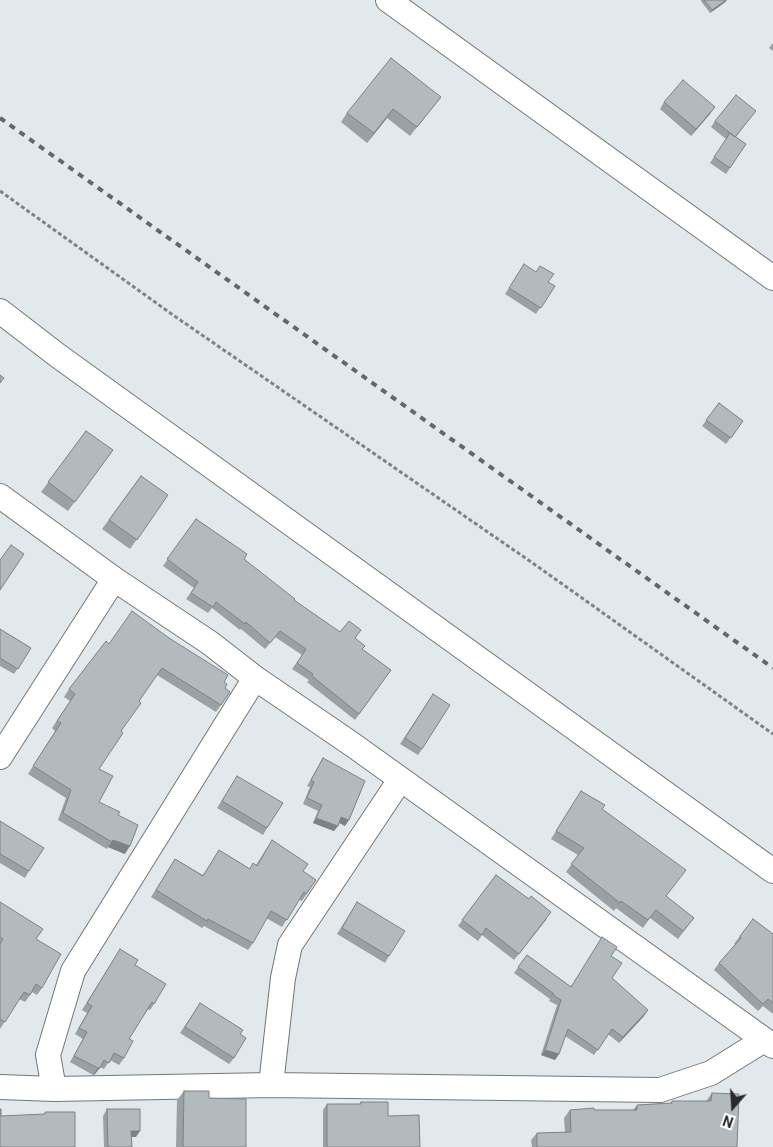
<!DOCTYPE html>
<style>
body{margin:0}
#map{position:relative;width:773px;height:1147px;overflow:hidden;background:#e2e9ed;font-family:Roboto,sans-serif}
canvas{display:block}
.north{position:absolute;left:708px;top:1082px;width:50px;height:50px;-webkit-text-stroke:4px #fff;paint-order:stroke;rotate:199deg;font-size:14px;font-weight:700;line-height:20px;text-align:center;color:#27292b}
.north::after{content:'';display:block;margin:auto;width:18px;height:22px;background:#27292b;clip-path:polygon(50% 0,100% 100%,50% 72%,0 100%)}
</style>
<div id="map">
<canvas width="773" height="1147"></canvas>
<div class="north">N</div>
</div>
<script>
const ctx = document.querySelector('canvas').getContext('2d');
ctx.lineJoin = 'round';
function toPath(rows) {
  const path = new Path2D();
  for (const r of rows) {
    path.moveTo(r[0], r[1]);
    for (let i = 2; i < r.length; i += 2) path.lineTo(r[i], r[i + 1]);
  }
  return path;
}
function stroke(path, color, width, dash) {
  ctx.strokeStyle = color;
  ctx.lineWidth = width;
  ctx.lineCap = dash ? 'butt' : 'round';
  ctx.setLineDash(dash || []);
  ctx.stroke(path);
}
function paint(path, color) {
  ctx.fillStyle = color;
  ctx.fill(path, 'evenodd');
}
const minor = toPath([
 [388,0,773,278],
 [0,311,57,355,773,871],
 [0,496,114,579,210,643,255,678,353,745,773,1046],
 [0,757,114,579],
 [271,1085,283,978,290,945,400,780],
 [0,1087,54,1089,271,1085,660,1090,711,1073,764,1040],
 [54,1089,48,1055,73,971,255,678]
]);
stroke(minor, '#71777a', 26);
stroke(toPath([
 [0,191,173,315,537,566,773,734]
]), '#7f8386', 3, [4, 2.5]);
stroke(minor, '#fff', 24);
stroke(toPath([
 [0,118,773,668]
]), '#636769', 4, [6, 6]);
paint(toPath([
 [701,0,727,0,724,3,710,13,701,1],
 [773,43,773,51,769,48],
 [441,97,410,136,387,118,367,143,341,122,347,113],
 [664,102,710,114,691,136,660,109],
 [751,117,736,137,746,144,726,174,710,163,726,139,711,127,715,121],
 [520,271,548,282,555,286,536,314,505,294],
 [719,403,743,421,726,444,702,426],
 [86,431,113,450,68,511,41,492],
 [141,476,168,495,130,549,102,529],
 [196,519,244,559,294,600,340,632,355,638,362,649,391,670,355,720,307,682,309,680,292,669,302,655,275,637,265,649,241,629,240,630,212,608,208,613,186,599,194,588,163,566],
 [0,629,31,648,14,674,0,666],
 [109,644,224,682,225,688,230,692,216,712,157,675,139,701,99,769,99,802,118,815,125,854,108,847,107,849,58,820,66,798,28,774,55,731,52,728,70,701,64,697,69,689],
 [433,694,422,749,418,755,400,744],
 [323,758,345,826,339,823,334,831,313,823,318,811,303,804,310,787,307,786],
 [237,776,267,828,263,835,217,808],
 [581,791,602,809,666,896,694,918,678,939,650,918,643,928,616,908,614,911,566,872,578,855,551,839],
 [0,821,29,871,25,878,0,863],
 [272,840,303,871,316,880,302,901,299,900,282,927,266,918,253,943,248,950,204,926,202,928,151,897,175,859,203,875,219,850,250,869,256,865],
 [496,875,529,899,547,919,514,960,482,935,478,941,458,926],
 [357,902,389,956,385,963,337,934],
 [0,903,36,939,42,988,37,995,32,992,25,1002,19,999,0,1029],
 [773,934,773,1014,763,1006,758,1011,714,970,719,963,736,945,734,944,740,936],
 [120,949,135,965,154,1004,150,1010,148,1009,129,1039,124,1058,119,1065,110,1060,104,1069,100,1067,95,1074,93,1075,70,1062,83,1039,75,1034,87,1013,82,1010],
 [527,955,570,986,611,956,612,978,644,1016,619,1043,608,1034,594,1055,565,1036,559,1054,555,1060,541,1055,557,1005,549,1001,550,999,514,973],
 [200,1003,240,1034,234,1058,229,1064,180,1033],
 [184,1091,209,1098,246,1147,176,1147,177,1100],
 [712,1093,737,1147,532,1147,531,1140,537,1133,565,1132,564,1118,570,1110,633,1110,637,1105,670,1103,672,1101,706,1101],
 [361,1102,388,1116,420,1147,323,1147,323,1110,327,1104,359,1104],
 [107,1109,136,1137,132,1137,132,1147,104,1147,103,1116]
]), '#9aa0a3');
paint(toPath([
 [727,0,724,3,710,13,712,10],
 [715,107,710,114,691,136,696,129],
 [393,109,387,118,367,143,374,133],
 [341,817,349,820,345,826,338,822],
 [316,818,338,826,334,831,313,823],
 [113,840,130,846,125,854,108,847],
 [648,1010,644,1016,619,1043,623,1037],
 [545,1050,559,1054,555,1060,541,1055],
 [98,1068,100,1068,95,1074,93,1075],
 [131,1131,140,1131,136,1137,127,1137]
]), '#7d8284');
const building = toPath([
 [704,0,726,0,712,10,704,0],
 [391,58,441,97,417,127,393,109,374,133,347,113,391,58],
 [683,80,715,107,696,129,664,102,683,80],
 [736,95,756,111,735,137,715,121,736,95],
 [730,133,746,144,730,168,714,157,730,133],
 [524,264,536,272,540,266,554,274,548,282,555,286,541,308,509,288,524,264],
 [0,375,4,378,0,383,0,375],
 [719,403,743,421,731,438,706,420,719,403],
 [86,431,113,450,75,502,48,482,86,431],
 [141,476,168,495,137,540,109,520,141,476],
 [196,519,247,554,244,559,295,599,294,600,340,632,349,621,361,630,355,638,365,646,362,649,391,670,359,714,312,676,313,674,297,663,306,649,280,631,270,643,246,622,245,624,216,602,213,607,191,593,198,582,167,559,196,519],
 [11,545,24,554,0,590,0,560,11,545],
 [132,611,169,638,228,675,224,682,227,684,225,688,230,692,221,705,162,668,139,701,141,703,121,731,123,733,99,769,113,776,99,802,120,812,118,815,138,825,130,846,113,840,112,842,63,813,71,790,33,766,61,723,57,721,75,694,69,689,106,641,109,644,132,611],
 [0,629,31,648,18,669,0,658,0,629],
 [433,694,450,705,422,749,405,738,433,694],
 [323,758,365,781,349,820,341,817,338,826,316,818,322,805,307,798,314,782,311,780,323,758],
 [237,776,283,803,267,828,222,801,237,776],
 [581,791,605,805,602,809,686,870,666,896,694,918,683,931,656,910,648,920,621,901,620,903,571,864,584,848,556,831,581,791],
 [0,821,44,848,29,871,0,854,0,821],
 [272,840,308,864,303,871,316,880,306,894,304,892,287,920,271,911,253,943,208,919,207,921,156,890,175,859,203,876,219,850,250,869,253,863,257,866,272,840],
 [496,875,529,899,531,896,551,912,519,954,486,928,482,935,462,920,496,875],
 [0,902,43,929,36,939,61,954,42,988,36,984,30,995,24,992,5,1022,0,1019,0,944,3,939,0,937,0,902],
 [357,902,405,931,389,956,342,928,357,902],
 [753,919,773,934,773,1003,768,999,763,1004,719,963,741,938,740,936,753,919],
 [602,937,617,947,611,956,622,963,612,978,648,1010,623,1037,612,1029,598,1050,568,1029,559,1054,545,1050,561,1000,553,995,554,994,518,967,527,955,571,987,602,937],
 [120,949,138,960,135,965,166,984,154,1004,152,1002,129,1039,133,1041,124,1058,114,1053,109,1063,104,1060,100,1068,98,1068,74,1056,87,1032,79,1028,92,1006,87,1003,120,949],
 [200,1003,243,1030,240,1034,246,1038,234,1058,185,1027,200,1003],
 [184,1091,209,1091,209,1098,246,1099,246,1147,183,1147,184,1091],
 [712,1093,739,1094,737,1147,537,1147,537,1133,571,1132,570,1110,594,1108,594,1110,637,1110,637,1105,672,1103,672,1101,711,1101,712,1093],
 [361,1102,388,1102,388,1116,419,1115,420,1147,327,1147,327,1104,361,1104,361,1102],
 [0,1109,1,1109,1,1116,45,1114,45,1112,75,1112,75,1147,0,1147,0,1109],
 [107,1109,140,1109,140,1131,131,1131,132,1147,108,1147,107,1109]
]);
paint(building, '#b3babd');
stroke(building, '#7d8284', 1);
</script>
